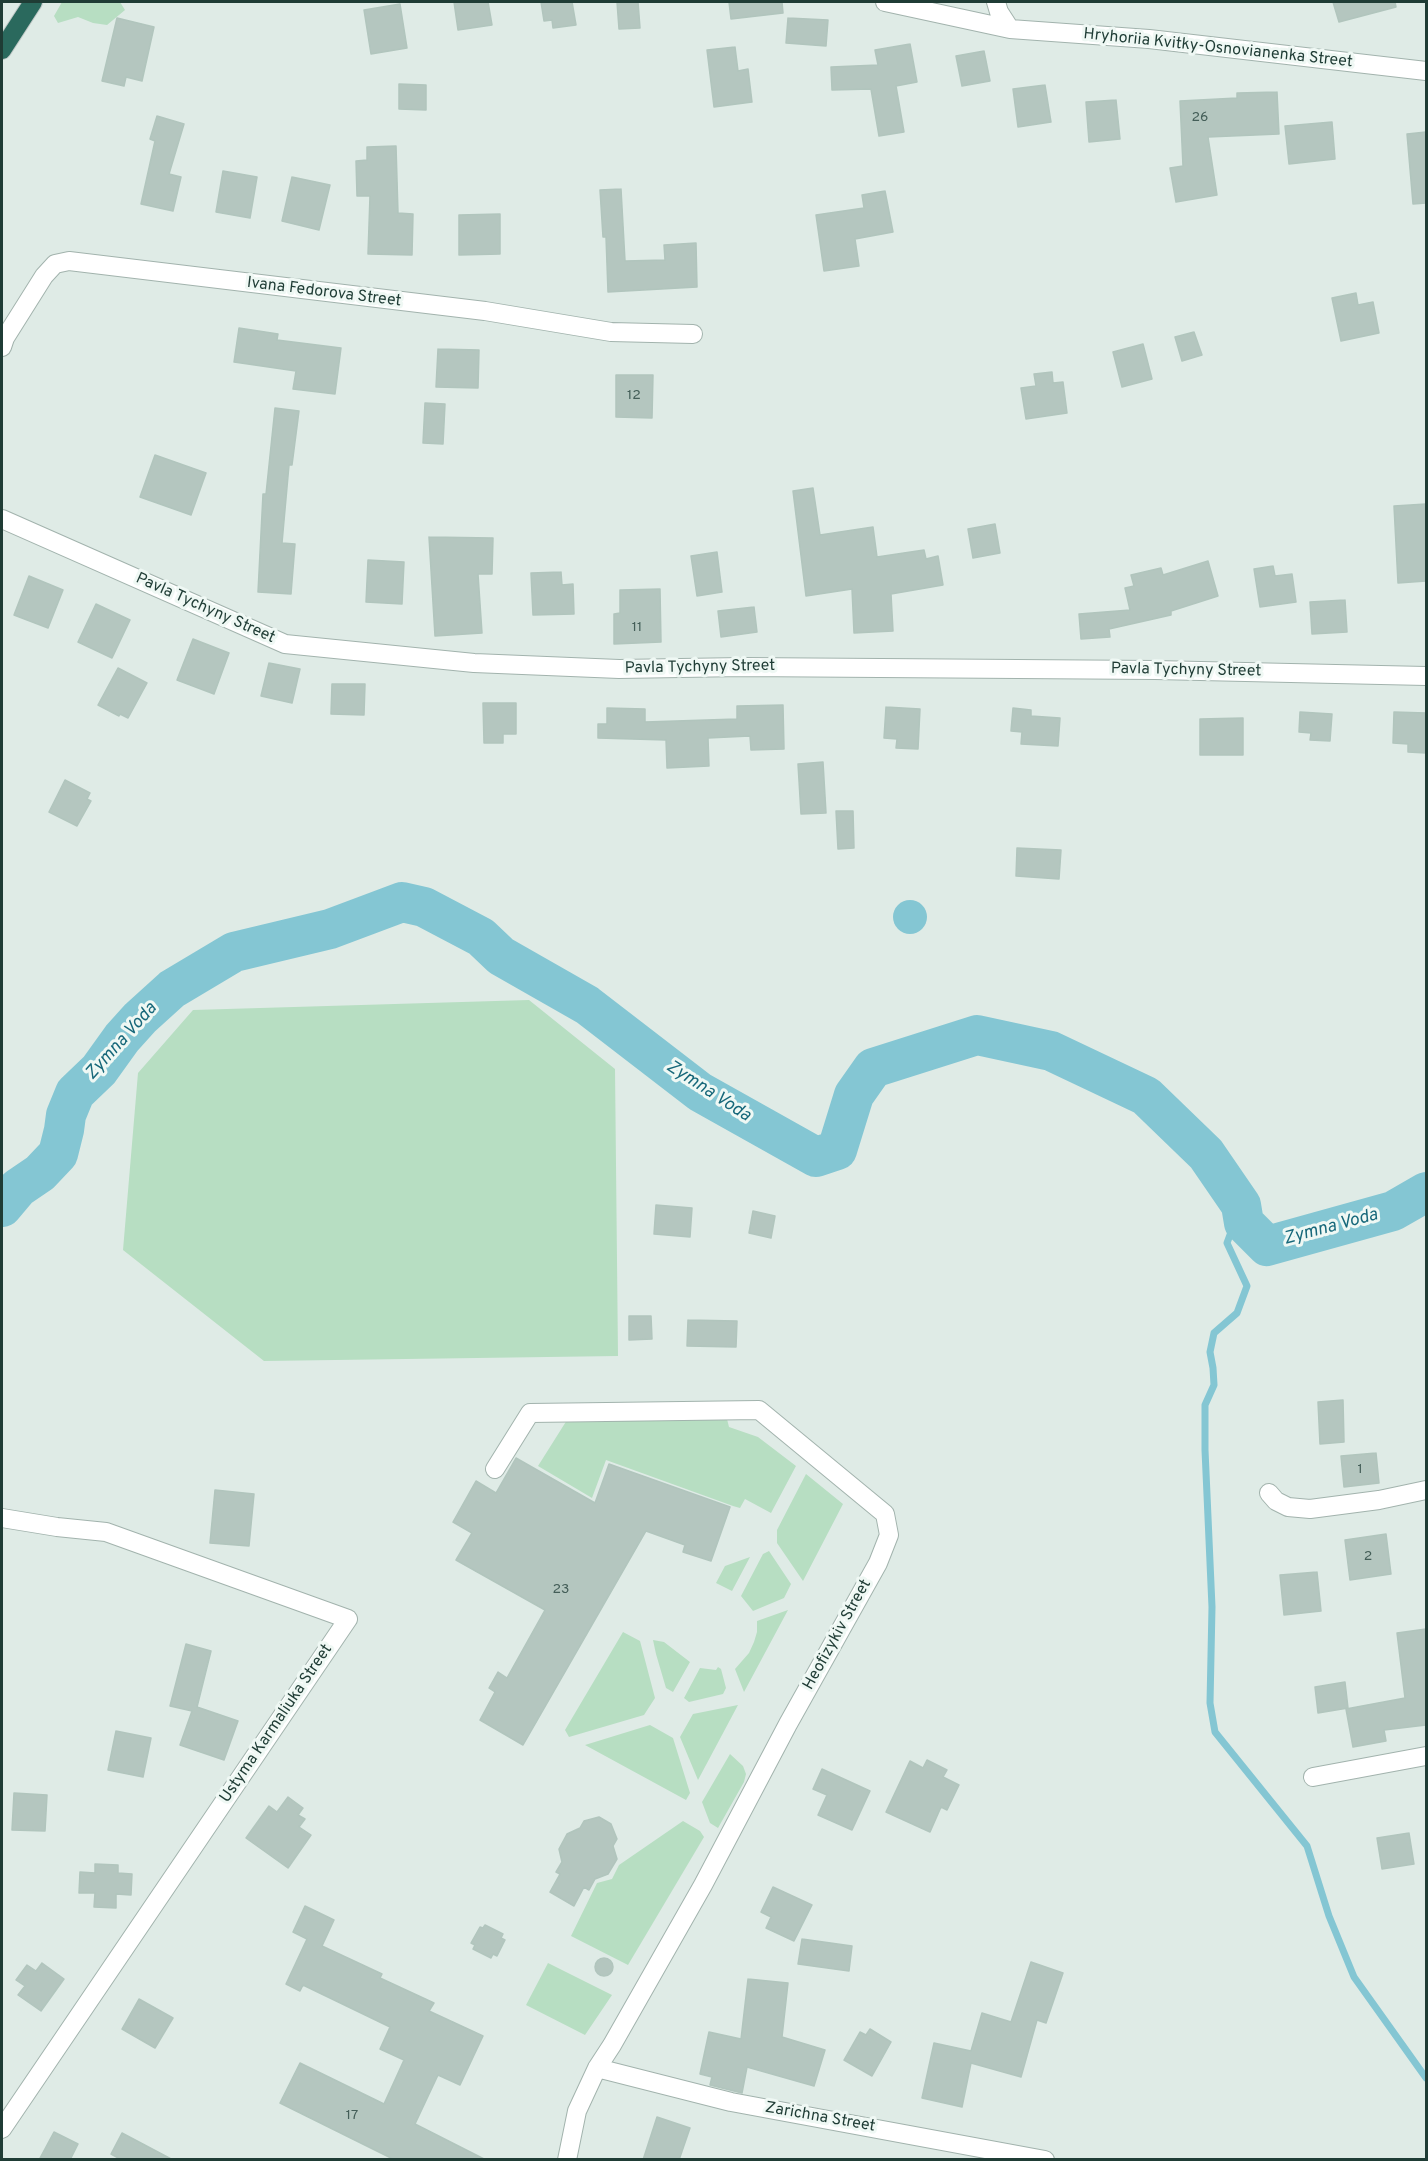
<!DOCTYPE html>
<style>
body{margin:0}
#map{position:relative;width:1428px;height:2161px;overflow:hidden;background:#dfebe6;font-family:Overpass,sans-serif}
canvas{display:block}
.frame{position:absolute;inset:0;border:3px solid #1f3c35;pointer-events:none}
</style>
<div id="map">
<canvas width="1428" height="2161"></canvas>
<div class="frame"></div>
</div>
<script>
const ctx = document.querySelector('canvas').getContext('2d');
ctx.lineJoin = 'round';
function paint(path, color) {
  ctx.fillStyle = color;
  ctx.fill(path, 'evenodd');
}
function toPath(rows) {
  const path = new Path2D();
  for (const r of rows) {
    if (r.length === 3) {
      path.moveTo(r[0] + r[2], r[1]);
      path.arc(r[0], r[1], r[2], 0, 2 * Math.PI);
      continue;
    }
    path.moveTo(r[0], r[1]);
    for (let i = 2; i < r.length; i += 2) path.lineTo(r[i], r[i + 1]);
  }
  return path;
}
function stroke(path, color, width, dash) {
  ctx.strokeStyle = color;
  ctx.lineWidth = width;
  ctx.lineCap = dash ? 'butt' : 'round';
  ctx.setLineDash(dash || []);
  ctx.stroke(path);
}
function write(font, color, halo, rows, align = 'center') {
  ctx.font = font + ' Overpass,sans-serif';
  ctx.lineWidth = 6;
  ctx.setLineDash([]);
  ctx.textBaseline = 'middle';
  ctx.strokeStyle = halo;
  ctx.fillStyle = color;
  for (const [text, x, y, turn = 0] of rows) {
    ctx.save();
    ctx.translate(x, y);
    ctx.rotate((+turn || 0) * Math.PI / 180);
    ctx.textAlign = isNaN(turn) ? turn : align;
    if (halo) ctx.strokeText(text, 0, 0);
    ctx.fillText(text, 0, 0);
    ctx.restore();
  }
}
paint(toPath([
 [62,2,120,2,125,10,107,25,93,23,78,17,58,23,54,16],
 [529,1000,615,1069,618,1356,264,1361,123,1250,138,1073,193,1010],
 [727,1419,729,1427,758,1437,796,1466,771,1513,745,1499,740,1508,733,1506,606,1460,592,1498,538,1466,567,1420],
 [806,1474,843,1504,803,1581,777,1543,777,1530],
 [769,1551,791,1584,784,1598,753,1611,741,1596,763,1554],
 [750,1557,732,1591,716,1583,725,1566],
 [788,1610,744,1692,735,1669,749,1653,754,1642,757,1632,757,1621],
 [623,1632,640,1641,655,1698,644,1715,569,1737,565,1730],
 [653,1640,664,1642,690,1662,673,1692,666,1688,656,1654],
 [718,1667,721,1669,726,1688,723,1694,689,1702,684,1698,700,1668,716,1670],
 [738,1705,698,1780,680,1737,693,1714],
 [650,1725,673,1738,690,1793,686,1800,585,1745],
 [730,1754,743,1766,746,1774,744,1782,718,1828,710,1823,702,1802],
 [683,1821,700,1831,704,1837,628,1965,571,1936,597,1883,612,1879,619,1865],
 [548,1963,612,1995,585,2035,526,2005]
]), '#b7dec2');
paint(toPath([
 [910,917,17]
]), '#84c6d3');
stroke(toPath([
 [1241,1205,1227,1243,1247,1286,1237,1313,1214,1333,1210,1352,1213,1368,1214,1385,1205,1405,1205,1450,1212,1607,1210,1703,1215,1732,1307,1846,1329,1916,1354,1977,1426,2078]
]), '#84c6d3', 7);
stroke(toPath([
 [2,1207,18,1188,40,1173,58,1154,64,1130,66,1115,75,1093,99,1070,122,1038,140,1018,172,989,234,952,330,929,402,902,424,907,481,937,501,956,587,1005,700,1092,816,1157,837,1150,854,1095,873,1068,977,1035,1051,1051,1146,1096,1206,1154,1241,1205,1244,1223,1267,1246,1393,1211,1426,1192]
]), '#84c6d3', 40);
const building = toPath([
 [454,2,488,2,492,25,458,30,454,2],
 [541,2,572,2,576,25,553,28,552,20,544,21,541,2],
 [617,2,638,2,640,28,619,29,617,2],
 [729,2,782,2,783,13,731,19,729,2],
 [1333,2,1395,2,1396,7,1339,22,1333,2],
 [400,4,407,48,371,54,364,10,400,4],
 [117,18,154,27,142,81,126,77,124,86,102,81,117,18],
 [788,18,828,20,826,46,786,43,788,18],
 [910,44,917,82,896,86,904,132,879,136,871,89,832,90,831,67,878,65,875,50,910,44],
 [735,47,738,71,748,69,752,102,714,107,707,50,735,47],
 [984,51,990,81,962,86,956,56,984,51],
 [399,84,426,85,426,110,399,109,399,84],
 [1045,85,1051,122,1018,127,1013,89,1045,85],
 [1277,92,1279,134,1208,137,1217,195,1176,202,1170,168,1183,166,1180,101,1237,98,1237,93,1277,92],
 [1116,100,1120,139,1089,142,1086,102,1116,100],
 [157,116,184,124,169,174,181,177,173,211,141,204,155,141,150,139,157,116],
 [1332,122,1335,159,1289,164,1285,126,1332,122],
 [1426,132,1426,203,1413,204,1407,134,1426,132],
 [396,146,398,213,413,214,412,255,368,254,370,196,357,196,356,161,367,160,367,147,396,146],
 [223,171,257,177,250,218,216,212,223,171],
 [292,177,330,185,319,230,282,221,292,177],
 [621,189,625,261,665,260,664,245,696,243,697,287,608,292,606,237,603,237,600,190,621,189],
 [885,191,893,232,855,239,859,266,824,271,816,215,864,208,862,195,885,191],
 [500,214,500,254,459,255,459,215,500,214],
 [1356,293,1358,305,1373,302,1379,333,1341,341,1332,298,1356,293],
 [239,328,278,334,277,340,341,348,335,394,293,389,296,371,234,362,239,328],
 [1194,332,1202,355,1182,361,1175,337,1194,332],
 [1143,344,1152,379,1122,387,1113,352,1143,344],
 [438,349,479,350,478,388,436,387,438,349],
 [1052,372,1053,383,1063,382,1067,413,1026,419,1021,388,1036,386,1034,374,1052,372],
 [616,375,653,375,652,418,616,417,616,375],
 [425,403,445,404,443,444,423,443,425,403],
 [275,408,299,411,292,465,289,465,282,543,295,544,291,594,258,592,263,494,266,494,275,408],
 [155,455,206,473,191,515,140,497,155,455],
 [813,488,820,535,873,527,877,557,924,550,926,559,938,556,943,585,891,594,893,631,854,633,852,589,806,596,793,491,813,488],
 [1426,504,1426,581,1398,583,1394,506,1426,504],
 [995,524,1000,553,973,558,968,529,995,524],
 [429,537,493,538,492,574,478,574,482,633,435,636,429,537],
 [717,552,722,592,697,596,691,556,717,552],
 [368,560,404,562,402,604,366,602,368,560],
 [1208,561,1218,596,1171,611,1171,615,1109,629,1110,637,1081,639,1079,614,1130,610,1125,588,1134,586,1131,575,1161,568,1163,575,1208,561],
 [1273,566,1275,576,1292,574,1296,602,1260,607,1254,569,1273,566],
 [561,572,562,585,573,584,574,614,533,615,531,573,561,572],
 [29,576,63,590,48,628,14,615,29,576],
 [660,589,661,642,614,644,614,614,620,613,620,590,660,589],
 [1345,600,1347,632,1312,634,1310,602,1345,600],
 [96,604,130,620,112,658,78,642,96,604],
 [754,607,757,632,721,637,718,611,754,607],
 [193,639,229,653,214,694,177,680,193,639],
 [269,663,300,669,292,703,261,696,269,663],
 [118,668,147,683,128,718,120,714,119,716,98,705,118,668],
 [332,684,365,684,364,715,331,714,332,684],
 [483,703,516,703,516,734,503,734,503,743,484,743,483,703],
 [783,705,784,749,751,750,750,736,708,738,709,766,667,768,666,740,598,738,598,724,607,724,607,708,645,709,645,722,737,719,737,706,783,705],
 [886,707,920,709,918,749,896,748,897,739,884,738,886,707],
 [1013,708,1031,710,1031,716,1060,718,1058,746,1021,744,1022,732,1011,731,1013,708],
 [1300,712,1332,714,1330,741,1310,740,1311,733,1299,732,1300,712],
 [1394,712,1426,713,1426,753,1408,752,1408,744,1393,743,1394,712],
 [1243,718,1243,755,1200,755,1200,719,1243,718],
 [823,762,826,813,801,814,798,764,823,762],
 [65,780,90,793,87,799,91,801,77,826,49,812,65,780],
 [836,811,853,811,854,848,838,849,836,811],
 [1017,848,1061,850,1059,879,1016,876,1017,848],
 [656,1205,692,1208,690,1237,654,1234,656,1205],
 [753,1211,775,1216,771,1238,749,1233,753,1211],
 [629,1316,651,1316,652,1339,629,1340,629,1316],
 [688,1320,737,1321,736,1347,687,1346,688,1320],
 [1343,1400,1344,1442,1320,1444,1318,1402,1343,1400],
 [1376,1453,1379,1483,1344,1487,1341,1456,1376,1453],
 [516,1458,595,1503,609,1464,730,1507,711,1561,683,1552,685,1545,646,1531,523,1745,480,1720,495,1692,489,1688,498,1672,507,1678,545,1610,456,1560,472,1533,453,1522,476,1481,496,1493,516,1458],
 [215,1490,254,1494,249,1546,210,1543,215,1490],
 [1386,1534,1391,1574,1350,1580,1345,1540,1386,1534],
 [1317,1572,1321,1611,1284,1615,1280,1575,1317,1572],
 [1426,1629,1426,1725,1384,1730,1386,1741,1353,1747,1346,1709,1405,1698,1397,1633,1426,1629],
 [186,1644,211,1651,197,1707,238,1721,224,1760,180,1745,192,1711,170,1706,186,1644],
 [1345,1682,1348,1708,1318,1713,1315,1687,1345,1682],
 [116,1731,151,1738,143,1777,108,1770,116,1731],
 [927,1760,947,1770,943,1777,959,1785,947,1810,941,1807,930,1832,886,1812,910,1761,923,1768,927,1760],
 [822,1769,870,1791,852,1830,818,1815,827,1795,813,1789,822,1769],
 [14,1793,47,1795,45,1831,12,1830,14,1793],
 [288,1797,303,1808,298,1815,305,1819,299,1827,311,1835,288,1868,246,1838,269,1806,277,1812,288,1797],
 [599,1817,611,1824,617,1839,613,1846,617,1859,608,1874,595,1879,589,1890,584,1887,574,1906,550,1892,560,1874,556,1872,562,1862,559,1849,567,1834,580,1828,584,1821,599,1817],
 [1409,1833,1414,1864,1382,1869,1377,1838,1409,1833],
 [95,1864,118,1865,118,1873,132,1874,131,1895,116,1894,116,1908,94,1907,95,1893,79,1893,80,1872,95,1873,95,1864],
 [773,1887,812,1905,794,1941,766,1928,771,1917,761,1912,773,1887],
 [305,1906,334,1920,322,1946,382,1974,380,1978,434,2003,429,2011,483,2036,460,2085,438,2075,415,2124,486,2160,395,2160,280,2103,300,2063,384,2104,404,2060,380,2049,390,2027,303,1985,300,1991,286,1984,307,1939,293,1932,305,1906],
 [485,1925,503,1934,501,1938,505,1940,497,1956,493,1954,491,1958,473,1949,475,1945,471,1943,480,1927,483,1928,485,1925],
 [802,1939,852,1946,849,1971,798,1964,802,1939],
 [604,1967,9],
 [1031,1962,1063,1973,1046,2023,1037,2020,1021,2077,971,2063,962,2107,922,2098,934,2043,971,2051,982,2013,1011,2022,1031,1962],
 [42,1963,64,1979,41,2011,18,1995,25,1986,16,1980,27,1965,36,1971,42,1963],
 [748,1979,788,1983,782,2037,825,2050,814,2086,747,2067,742,2093,710,2085,712,2077,700,2074,709,2032,741,2039,748,1979],
 [139,1999,173,2018,155,2048,122,2029,139,1999],
 [870,2029,891,2042,872,2076,844,2060,860,2032,866,2035,870,2029],
 [657,2117,690,2128,679,2160,643,2160,657,2117],
 [54,2132,78,2144,70,2160,39,2160,54,2132],
 [122,2133,173,2160,122,2160,111,2154,122,2133]
]);
paint(building, '#b4c6bf');
stroke(building, '#b1c5bd', 1.5);
const minor = toPath([
 [885,2,1010,29,1149,39,1426,71],
 [996,2,999,12,1010,29],
 [2,347,5,338,44,276,55,264,69,261,485,311,611,332,693,334],
 [2,519,285,644,474,663,619,669,743,667,1155,670,1426,676],
 [495,1469,530,1413,759,1410,885,1514,889,1535,878,1563,788,1724,703,1885,612,2045,597,2068,577,2111,567,2160],
 [1269,1493,1276,1501,1288,1507,1310,1509,1379,1500,1426,1490],
 [2,1518,57,1527,106,1532,348,1619,2,2129],
 [1313,1777,1426,1756],
 [597,2068,731,2102,1045,2160]
]);
const highway = toPath([
 [2,50,33,2]
]);
stroke(minor, '#a2b3ad', 20);
stroke(highway, '#c0c8c6', 20);
stroke(minor, '#fff', 18);
stroke(highway, '#2a695d', 18);
write('14px', '#445e58', null, [
 ["26",1200,118],
 ["12",634,396],
 ["11",637,628],
 ["1",1360,1470],
 ["2",1368,1557],
 ["23",561,1590],
 ["17",352,2116]
]);
write('16px', '#1f3c35', '#eff8f4', [
 ["Hryhoriia Kvitky-Osnovianenka Street",1218,49,6],
 ["Ivana Fedorova Street",324,293,7],
 ["Pavla Tychyny Street",205,609,24],
 ["Pavla Tychyny Street",700,668,-1],
 ["Pavla Tychyny Street",1186,671,1],
 ["Heofizykiv Street",838,1635,-61],
 ["Ustyma Karmaliuka Street",277,1724,-56],
 ["Zarichna Street",820,2118,10]
]);
write('italic 18px', '#17687a', '#eff8f4', [
 ["Zymna Voda",122,1042,-48],
 ["Zymna Voda",708,1092,33],
 ["Zymna Voda",1331,1228,-15]
]);
</script>
